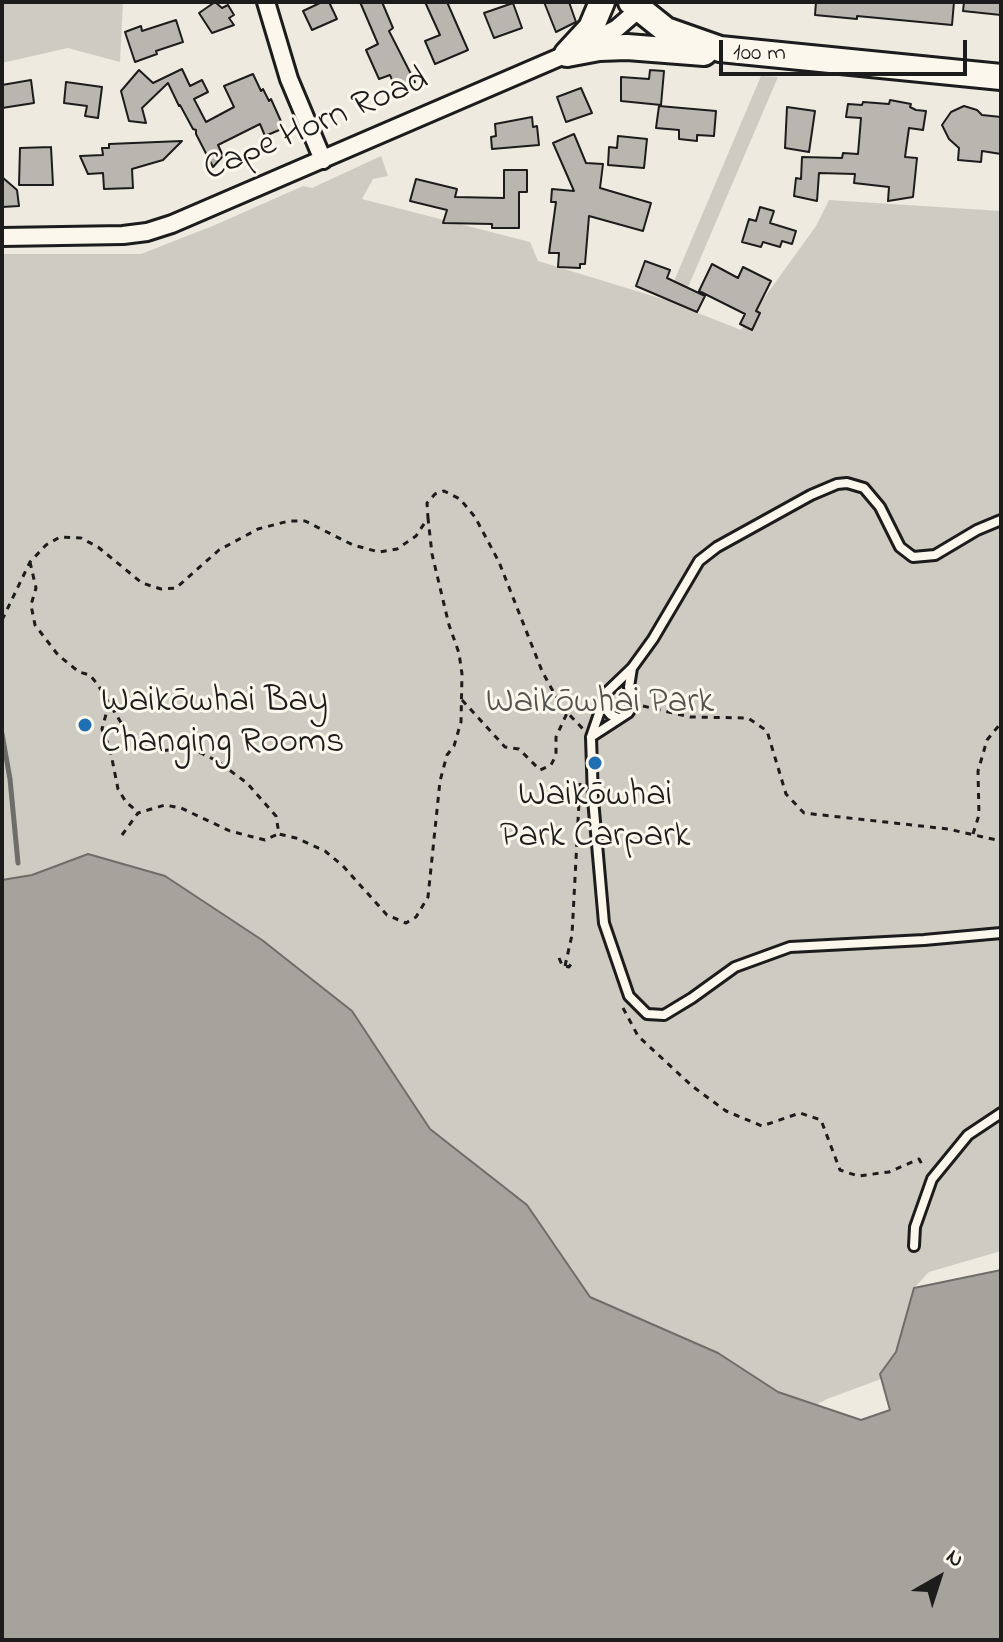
<!DOCTYPE html>
<meta charset="utf-8">
<style>
body{margin:0}
#map{position:relative;width:1003px;height:1642px;overflow:hidden;background:#eeeadf;font-family:"Indie Flower",sans-serif}
canvas{display:block}
.frame{position:absolute;inset:0;border:4px solid #1c1c1c;pointer-events:none}
.north{position:absolute;left:899px;top:1538px;width:80px;height:80px;-webkit-text-stroke:6px #fbf7ec;paint-order:stroke;rotate:39deg;font-size:22px;font-weight:700;line-height:32px;text-align:center;color:#1c1c1c}
.north::after{content:'';display:block;margin:auto;width:28px;height:36px;background:#1c1c1c;clip-path:polygon(50% 0,100% 100%,50% 72%,0 100%)}
.scale{position:absolute;left:719px;top:40px;width:248px;height:36px;box-sizing:border-box;border:4px solid #1c1c1c;border-top:0;padding-left:10px;font-size:24px;line-height:28px;white-space:nowrap;color:#1c1c1c;-webkit-text-stroke:6px #fbf7ec;paint-order:stroke}
</style>
<div id="map">
<canvas width="1003" height="1642"></canvas>
<div class="frame"></div>
<div class="north">N</div>
<div class="scale">100 m</div>
</div>
<script>
const ctx = document.querySelector('canvas').getContext('2d');
ctx.lineJoin = 'round';
function paint(path, color) {
  ctx.fillStyle = color;
  ctx.fill(path, 'evenodd');
}
function toPath(rows) {
  const path = new Path2D();
  for (const r of rows) {
    path.moveTo(r[0], r[1]);
    for (let i = 2; i < r.length; i += 2) path.lineTo(r[i], r[i + 1]);
  }
  return path;
}
function stroke(path, color, width, dash) {
  ctx.strokeStyle = color;
  ctx.lineWidth = width;
  ctx.lineCap = dash ? 'butt' : 'round';
  ctx.setLineDash(dash || []);
  ctx.stroke(path);
}
function write(font, color, halo, rows, align = 'center') {
  ctx.font = font + ' "Indie Flower",sans-serif';
  ctx.lineWidth = 6;
  ctx.setLineDash([]);
  ctx.textBaseline = 'middle';
  ctx.strokeStyle = halo;
  ctx.fillStyle = color;
  for (const [text, x, y, turn = 0] of rows) {
    ctx.save();
    ctx.translate(x, y);
    ctx.rotate((+turn || 0) * Math.PI / 180);
    ctx.textAlign = isNaN(turn) ? turn : align;
    if (halo) ctx.strokeText(text, 0, 0);
    ctx.fillText(text, 0, 0);
    ctx.restore();
  }
}
paint(toPath([
 [2,2,123,2,120,62,68,48,2,63],
 [761,76,778,77,680,306,741,330,816,226,829,200,1001,211,1001,1251,929,1272,915,1287,1001,1270,891,1410,881,1379,827,1399,816,1405,812,1404,763,1422,528,1276,483,1170,430,1129,365,1031,56,866,32,875,2,880,2,254,141,254,215,225,303,186,312,188,381,156,388,176,373,179,362,199,530,242,538,261,666,300]
]), '#ceccc2');
const water = toPath([
 [88,854,165,876,262,940,352,1011,430,1129,527,1205,590,1297,718,1353,778,1392,861,1420,890,1410,880,1374,896,1352,914,1288,1001,1270,1001,1640,2,1640,2,880,32,875,88,854]
]);
paint(water, '#a6a39d');
stroke(water, '#6f6d69', 2);
stroke(toPath([
 [2,734,10,779,18,863]
]), '#6f6d69', 5);
const building = toPath([
 [215,2,222,8,228,5,234,15,229,18,234,25,212,33,199,13,215,2],
 [322,2,329,2,337,19,312,30,303,11,322,2],
 [360,2,382,2,393,28,389,31,415,82,396,90,390,75,379,79,366,50,378,44,360,2],
 [425,2,447,2,468,50,435,64,425,41,440,35,425,2],
 [544,2,569,2,576,22,556,32,544,2],
 [816,2,954,2,952,25,857,16,857,19,815,15,816,2],
 [964,2,1001,2,1001,15,963,11,964,2],
 [513,3,522,28,494,38,484,13,513,3],
 [176,20,183,42,156,51,157,54,135,62,125,32,141,26,142,31,176,20],
 [182,69,190,86,202,80,208,92,194,99,206,122,234,107,224,86,253,74,261,91,263,89,269,101,271,99,284,128,265,136,260,124,218,145,223,156,213,167,196,134,196,130,193,129,180,105,179,106,168,83,142,108,146,123,129,121,121,91,139,70,153,83,182,69],
 [650,70,664,71,661,105,621,101,621,77,649,79,650,70],
 [31,80,34,103,2,108,2,85,31,80],
 [66,82,102,87,98,118,85,116,87,106,64,103,66,82],
 [581,88,592,113,566,122,557,97,581,88],
 [890,100,911,104,910,107,916,110,926,111,923,130,909,128,905,157,917,158,913,197,888,201,889,187,854,183,855,174,819,173,817,201,794,196,796,178,801,179,802,157,842,158,843,153,858,154,861,118,846,117,848,104,862,105,863,102,889,104,890,100],
 [659,106,716,111,714,136,697,135,697,141,679,139,679,130,656,128,659,106],
 [964,106,977,110,982,115,1001,117,1001,154,982,151,981,162,958,160,959,148,949,139,942,125,951,112,964,106],
 [787,107,815,111,809,152,785,148,787,107],
 [532,117,533,127,537,126,539,145,492,149,491,137,496,136,495,124,532,117],
 [574,134,586,163,603,164,600,188,651,203,643,231,589,216,585,264,580,264,580,268,558,267,559,253,549,253,556,202,551,202,552,189,574,191,553,143,574,134],
 [618,136,647,139,644,168,608,165,609,147,617,148,618,136],
 [182,141,163,160,132,169,133,188,104,189,103,173,88,174,80,156,103,155,102,148,109,148,109,144,182,141],
 [51,147,53,185,19,185,20,148,51,147],
 [504,170,527,170,527,192,519,192,519,228,492,228,492,224,443,223,447,210,410,201,416,179,457,189,455,197,504,198,504,170],
 [2,177,17,190,19,206,2,207,2,177],
 [760,207,774,211,770,223,796,231,792,244,782,241,780,247,763,242,761,247,742,242,749,219,756,221,760,207],
 [645,261,670,270,667,278,705,296,697,312,636,286,645,261],
 [712,264,738,278,743,267,771,281,756,311,760,313,752,330,740,324,745,314,699,291,712,264]
]);
paint(building, '#b9b6af');
stroke(building, '#1c1c1c', 2);
const lane = toPath([
 [603,702,591,737,593,799,604,923,629,996,647,1014,664,1015,692,998,735,967,790,947,924,940,1001,933],
 [618,718,611,715,604,707,606,693,632,668,653,639,699,561,717,547,811,495,837,484,847,483,864,488,880,507,900,547,913,557,935,555,977,530,1001,520],
 [591,737,628,713,632,707,629,687,632,668],
 [914,1246,915,1227,932,1179,968,1135,1001,1113]
]);
const street = toPath([
 [266,2,289,79,323,160],
 [2,237,123,235,147,232,172,224,567,54,616,29,638,10]
]);
const primary = toPath([
 [631,2,666,30,720,49,1001,77],
 [567,54,599,48,627,47,704,53],
 [567,54,591,28,602,2]
]);
stroke(lane, '#1c1c1c', 14);
stroke(street, '#1c1c1c', 22);
stroke(primary, '#1c1c1c', 30);
stroke(toPath([
 [30,562,36,588,31,605,35,625,58,655,79,672,90,675,98,685,128,734,140,745,159,751,181,749,201,753,217,761,247,783,276,816,279,834,296,838,325,851,343,866,387,915,406,923,416,917,428,897,440,781,447,755,454,746,461,722,462,674,459,653,449,625,432,554,428,518],
 [2,620,30,562,46,545,60,537,81,538,98,547,142,583,161,589,176,588,219,550,258,529,289,521,305,521,353,545,379,552,397,549,416,536,428,518,427,503,435,494,444,491,460,499,475,517,499,562,542,671,561,706,583,729],
 [462,700,505,747,519,749,540,770,551,765,556,755,556,737,567,713],
 [109,703,102,729,110,749,118,789,126,802,138,812],
 [643,706,690,717,748,718,767,731,786,794,804,813,948,829,1001,841],
 [973,834,979,815,978,771,987,740,1001,723],
 [122,835,138,813,165,805,181,808,230,831,253,837,265,840,278,834],
 [559,958,562,965,565,966,569,967,574,960],
 [565,966,572,935,580,783],
 [623,1008,638,1036,692,1086,726,1111,762,1126,800,1113,821,1120,840,1170,858,1176,889,1172,919,1159,924,1168]
]), '#1c1c1c', 3, [6, 6]);
stroke(lane, '#fbf7ec', 8);
stroke(street, '#fbf7ec', 16);
stroke(primary, '#fbf7ec', 24);
for (const [x, y, r, color] of [
 [85,725,8,"#1f6fb2"],
 [595,763,8,"#1f6fb2"]
]) {
  const dot = new Path2D();
  dot.arc(x, y, r, 0, 2 * Math.PI);
  ctx.fillStyle = color;
  ctx.fill(dot);
  stroke(dot, '#fbf7ec', 3);
}
write('36px', '#1c1c1c', '#fbf7ec', [
 ["Cape Horn Road",317,127,-23]
]);
write('36px', '#1c1c1c', '#fbf7ec', [
 ["Waikōwhai Bay",101,704],
 ["Changing Rooms",101,745],
 ["Waikōwhai",595,798,"center"],
 ["Park Carpark",595,839,"center"]
], 'left');
write('36px', '#51514e', '#fbf7ec', [
 ["Waikōwhai Park",600,705]
]);
</script>
